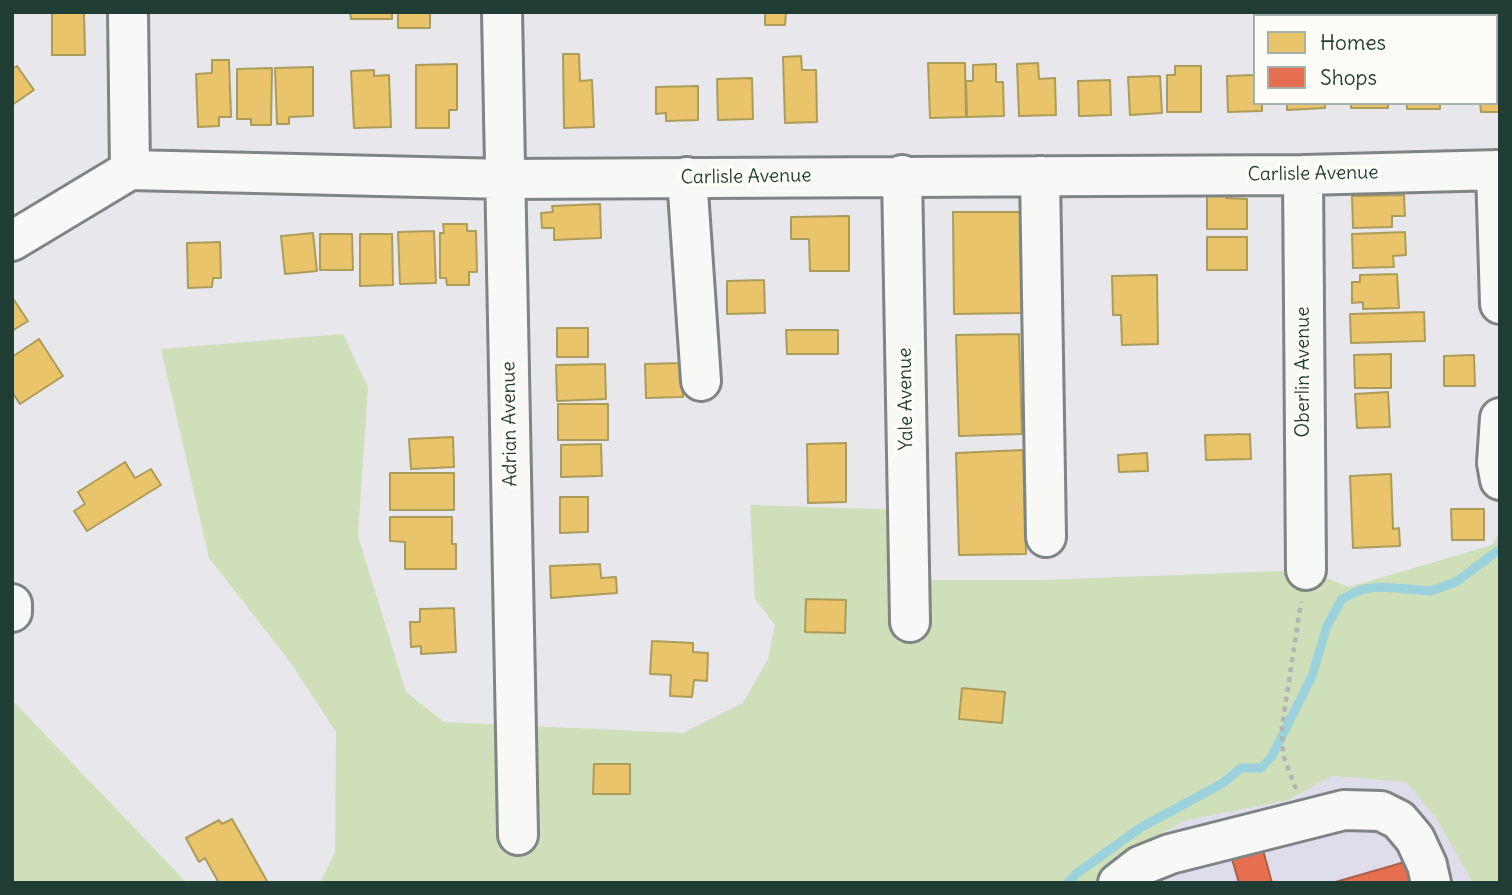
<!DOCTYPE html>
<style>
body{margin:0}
#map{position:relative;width:1512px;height:895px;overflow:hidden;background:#e8e7ec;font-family:Delius,sans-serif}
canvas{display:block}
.frame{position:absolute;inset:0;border:14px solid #1f3d34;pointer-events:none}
.legend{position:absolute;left:1253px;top:14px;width:245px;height:91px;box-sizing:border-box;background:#fdfcf7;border:2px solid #a4b0a9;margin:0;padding:9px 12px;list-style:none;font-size:21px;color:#1f3d34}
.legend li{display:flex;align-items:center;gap:14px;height:35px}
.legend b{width:35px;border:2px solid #a4b0a9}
</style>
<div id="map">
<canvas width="1512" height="895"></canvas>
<div class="frame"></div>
<ul class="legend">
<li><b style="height:19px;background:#e9c46a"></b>Homes</li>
<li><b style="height:19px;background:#e76f51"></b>Shops</li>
</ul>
</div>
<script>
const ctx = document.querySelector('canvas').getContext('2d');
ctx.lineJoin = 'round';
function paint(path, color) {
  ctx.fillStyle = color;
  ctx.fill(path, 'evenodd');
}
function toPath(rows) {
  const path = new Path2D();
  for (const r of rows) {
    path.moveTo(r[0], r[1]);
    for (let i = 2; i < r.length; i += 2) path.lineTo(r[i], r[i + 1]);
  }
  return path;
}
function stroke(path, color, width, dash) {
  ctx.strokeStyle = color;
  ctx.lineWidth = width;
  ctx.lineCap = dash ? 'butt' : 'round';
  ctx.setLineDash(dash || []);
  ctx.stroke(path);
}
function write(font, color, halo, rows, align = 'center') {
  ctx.font = font + ' Delius,sans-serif';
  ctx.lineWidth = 7;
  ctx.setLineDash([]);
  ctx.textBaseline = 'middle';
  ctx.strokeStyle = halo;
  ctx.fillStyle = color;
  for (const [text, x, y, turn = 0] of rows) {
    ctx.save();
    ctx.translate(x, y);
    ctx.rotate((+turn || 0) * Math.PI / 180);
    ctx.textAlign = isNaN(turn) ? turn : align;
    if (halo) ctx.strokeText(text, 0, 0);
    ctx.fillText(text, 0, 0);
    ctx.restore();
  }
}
paint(toPath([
 [1332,776,1406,782,1436,818,1473,883,1092,883,1117,862,1183,821,1288,800]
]), '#dfdceb');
paint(toPath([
 [343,334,368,387,358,536,406,692,444,722,683,733,743,703,768,659,775,625,755,599,750,505,908,510,910,580,1042,580,1306,570,1349,587,1492,545,1500,531,1500,883,1473,883,1436,818,1406,782,1332,776,1288,800,1183,821,1117,862,1092,883,320,883,335,852,336,732,291,663,209,558,161,349],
 [12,700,187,883,12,883]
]), '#cedfba');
const homes = toPath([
 [52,12,84,12,85,55,52,55,52,12],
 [350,12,392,12,392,19,351,19,350,12],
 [398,12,430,12,430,28,398,28,398,12],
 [765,12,786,12,785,25,765,25,765,12],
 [563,54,579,54,580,81,592,80,594,127,564,128,563,54],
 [801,56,802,70,816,70,817,122,785,123,783,57,801,56],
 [212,60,229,60,231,117,219,117,219,126,198,127,196,74,212,73,212,60],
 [928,63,965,63,966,117,930,118,928,63],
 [1038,63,1039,79,1055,78,1056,115,1019,116,1017,64,1038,63],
 [457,64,457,110,449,110,449,128,416,128,416,65,457,64],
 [996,64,996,82,1003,82,1004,116,967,117,966,81,973,81,973,65,996,64],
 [1496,64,1500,64,1500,112,1481,112,1480,103,1496,103,1496,64],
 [17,66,34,90,12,105,12,69,17,66],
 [1175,66,1201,66,1201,112,1167,112,1167,75,1175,75,1175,66],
 [313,67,313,116,289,117,289,124,277,124,275,68,313,67],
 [272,68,271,125,251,125,251,119,237,119,237,69,272,68],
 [374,70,374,76,389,75,391,127,354,128,351,71,374,70],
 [1255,75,1255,103,1262,103,1262,111,1228,112,1227,76,1255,75],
 [1160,76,1162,113,1130,115,1128,77,1160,76],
 [752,78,753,119,718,120,717,79,752,78],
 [1110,80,1111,115,1079,116,1078,81,1110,80],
 [698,86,698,120,666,121,666,113,656,114,656,87,698,86],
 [1287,103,1325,103,1325,108,1287,110,1287,103],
 [1351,103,1388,103,1388,108,1351,108,1351,103],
 [1407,103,1440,103,1440,109,1407,109,1407,103],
 [1207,190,1226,191,1226,198,1247,199,1247,229,1207,229,1207,190],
 [1404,195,1405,216,1392,216,1392,227,1353,228,1352,196,1404,195],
 [600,204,601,238,554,240,554,228,542,228,541,213,553,212,552,206,600,204],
 [953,212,1021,212,1022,313,954,314,953,212],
 [849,216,849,271,810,271,809,239,791,239,791,217,849,216],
 [443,224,467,224,467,231,476,231,477,272,469,272,469,285,447,285,446,278,440,278,440,233,444,233,443,224],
 [434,231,436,283,400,284,398,232,434,231],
 [1405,232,1406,255,1393,256,1394,267,1353,268,1352,234,1405,232],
 [313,233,317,271,285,274,281,236,313,233],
 [320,234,352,234,353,270,320,270,320,234],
 [360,234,392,234,393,285,360,286,360,234],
 [1207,237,1247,237,1247,270,1207,270,1207,237],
 [220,242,221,278,213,278,212,287,188,288,187,243,220,242],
 [1397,274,1399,308,1363,309,1363,302,1352,303,1352,282,1360,282,1360,275,1397,274],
 [1157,275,1158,344,1122,345,1121,315,1113,315,1112,276,1157,275],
 [764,280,765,313,727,314,727,281,764,280],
 [12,297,28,321,12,331,12,297],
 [1424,312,1425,341,1351,343,1350,314,1424,312],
 [557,328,588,328,588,357,557,357,557,328],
 [786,330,838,330,838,354,787,354,786,330],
 [1019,334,1022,434,959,436,956,335,1019,334],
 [39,339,63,376,20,404,12,392,12,357,39,339],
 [1391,354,1391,388,1355,388,1354,355,1391,354],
 [1474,355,1475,386,1444,386,1444,356,1474,355],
 [682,363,683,397,646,398,645,364,682,363],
 [605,364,606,399,557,401,556,365,605,364],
 [1388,392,1390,427,1357,428,1355,394,1388,392],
 [558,404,608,404,608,440,558,440,558,404],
 [1250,434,1251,459,1206,460,1205,435,1250,434],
 [453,437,454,467,411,469,409,439,453,437],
 [846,443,846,502,808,503,807,444,846,443],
 [601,444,602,476,561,477,561,445,601,444],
 [1023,450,1026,554,959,555,956,453,1023,450],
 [1147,453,1148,471,1119,472,1118,455,1147,453],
 [125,462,135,478,151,469,161,485,87,531,74,511,85,504,78,492,125,462],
 [390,473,454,473,454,510,390,510,390,473],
 [1391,474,1393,529,1399,528,1400,546,1353,548,1350,476,1391,474],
 [560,497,588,497,588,532,560,533,560,497],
 [1451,509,1484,509,1484,540,1452,540,1451,509],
 [390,517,452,517,452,544,456,544,456,569,405,569,405,542,390,541,390,517],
 [600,564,601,578,616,577,617,593,551,598,550,566,600,564],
 [806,599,846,600,845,633,805,632,806,599],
 [454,608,456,652,421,654,421,646,411,647,410,622,420,622,420,609,454,608],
 [652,641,693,643,693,652,708,653,707,681,694,680,692,697,670,696,671,675,650,674,652,641],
 [962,688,1005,692,1002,723,959,719,962,688],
 [594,764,630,764,630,794,593,794,594,764],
 [232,819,267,881,264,883,219,883,205,858,199,862,186,838,219,820,222,824,232,819]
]);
paint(homes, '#e9c46a');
stroke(homes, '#ac9c5a', 2);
const shops = toPath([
 [1263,850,1272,883,1239,883,1232,859,1263,850],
 [1405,862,1411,883,1332,883,1405,862]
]);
paint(shops, '#e76f51');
stroke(shops, '#ab6048', 2);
stroke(toPath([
 [1068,883,1076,874,1140,828,1223,783,1241,768,1261,768,1272,756,1312,676,1327,626,1342,599,1363,589,1381,587,1431,591,1456,582,1500,549]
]), '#9bd2dc', 9);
const minor = toPath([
 [128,12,130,170],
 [502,12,518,835],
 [1496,170,1500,304],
 [902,175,910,622],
 [1303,175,1306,570],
 [1040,176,1046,537],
 [687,177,701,381],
 [12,241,130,170,505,179,1303,175,1500,170],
 [1500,418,1497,463,1500,480],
 [12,604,12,612],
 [1118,883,1140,866,1170,854,1344,810,1381,811,1399,820,1415,839,1427,865,1431,883]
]);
stroke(minor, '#7f8485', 44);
stroke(toPath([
 [1296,789,1283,755,1282,727,1301,602]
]), '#b2b5b4', 4.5, [5, 5]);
stroke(minor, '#f8f8f7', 38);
write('19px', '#1f3d34', '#fdfcf7', [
 ["Carlisle Avenue",1313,174,-1],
 ["Carlisle Avenue",746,177,-1],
 ["Oberlin Avenue",1304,372,-90],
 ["Yale Avenue",906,399,-91],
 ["Adrian Avenue",510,424,-91]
]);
</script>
